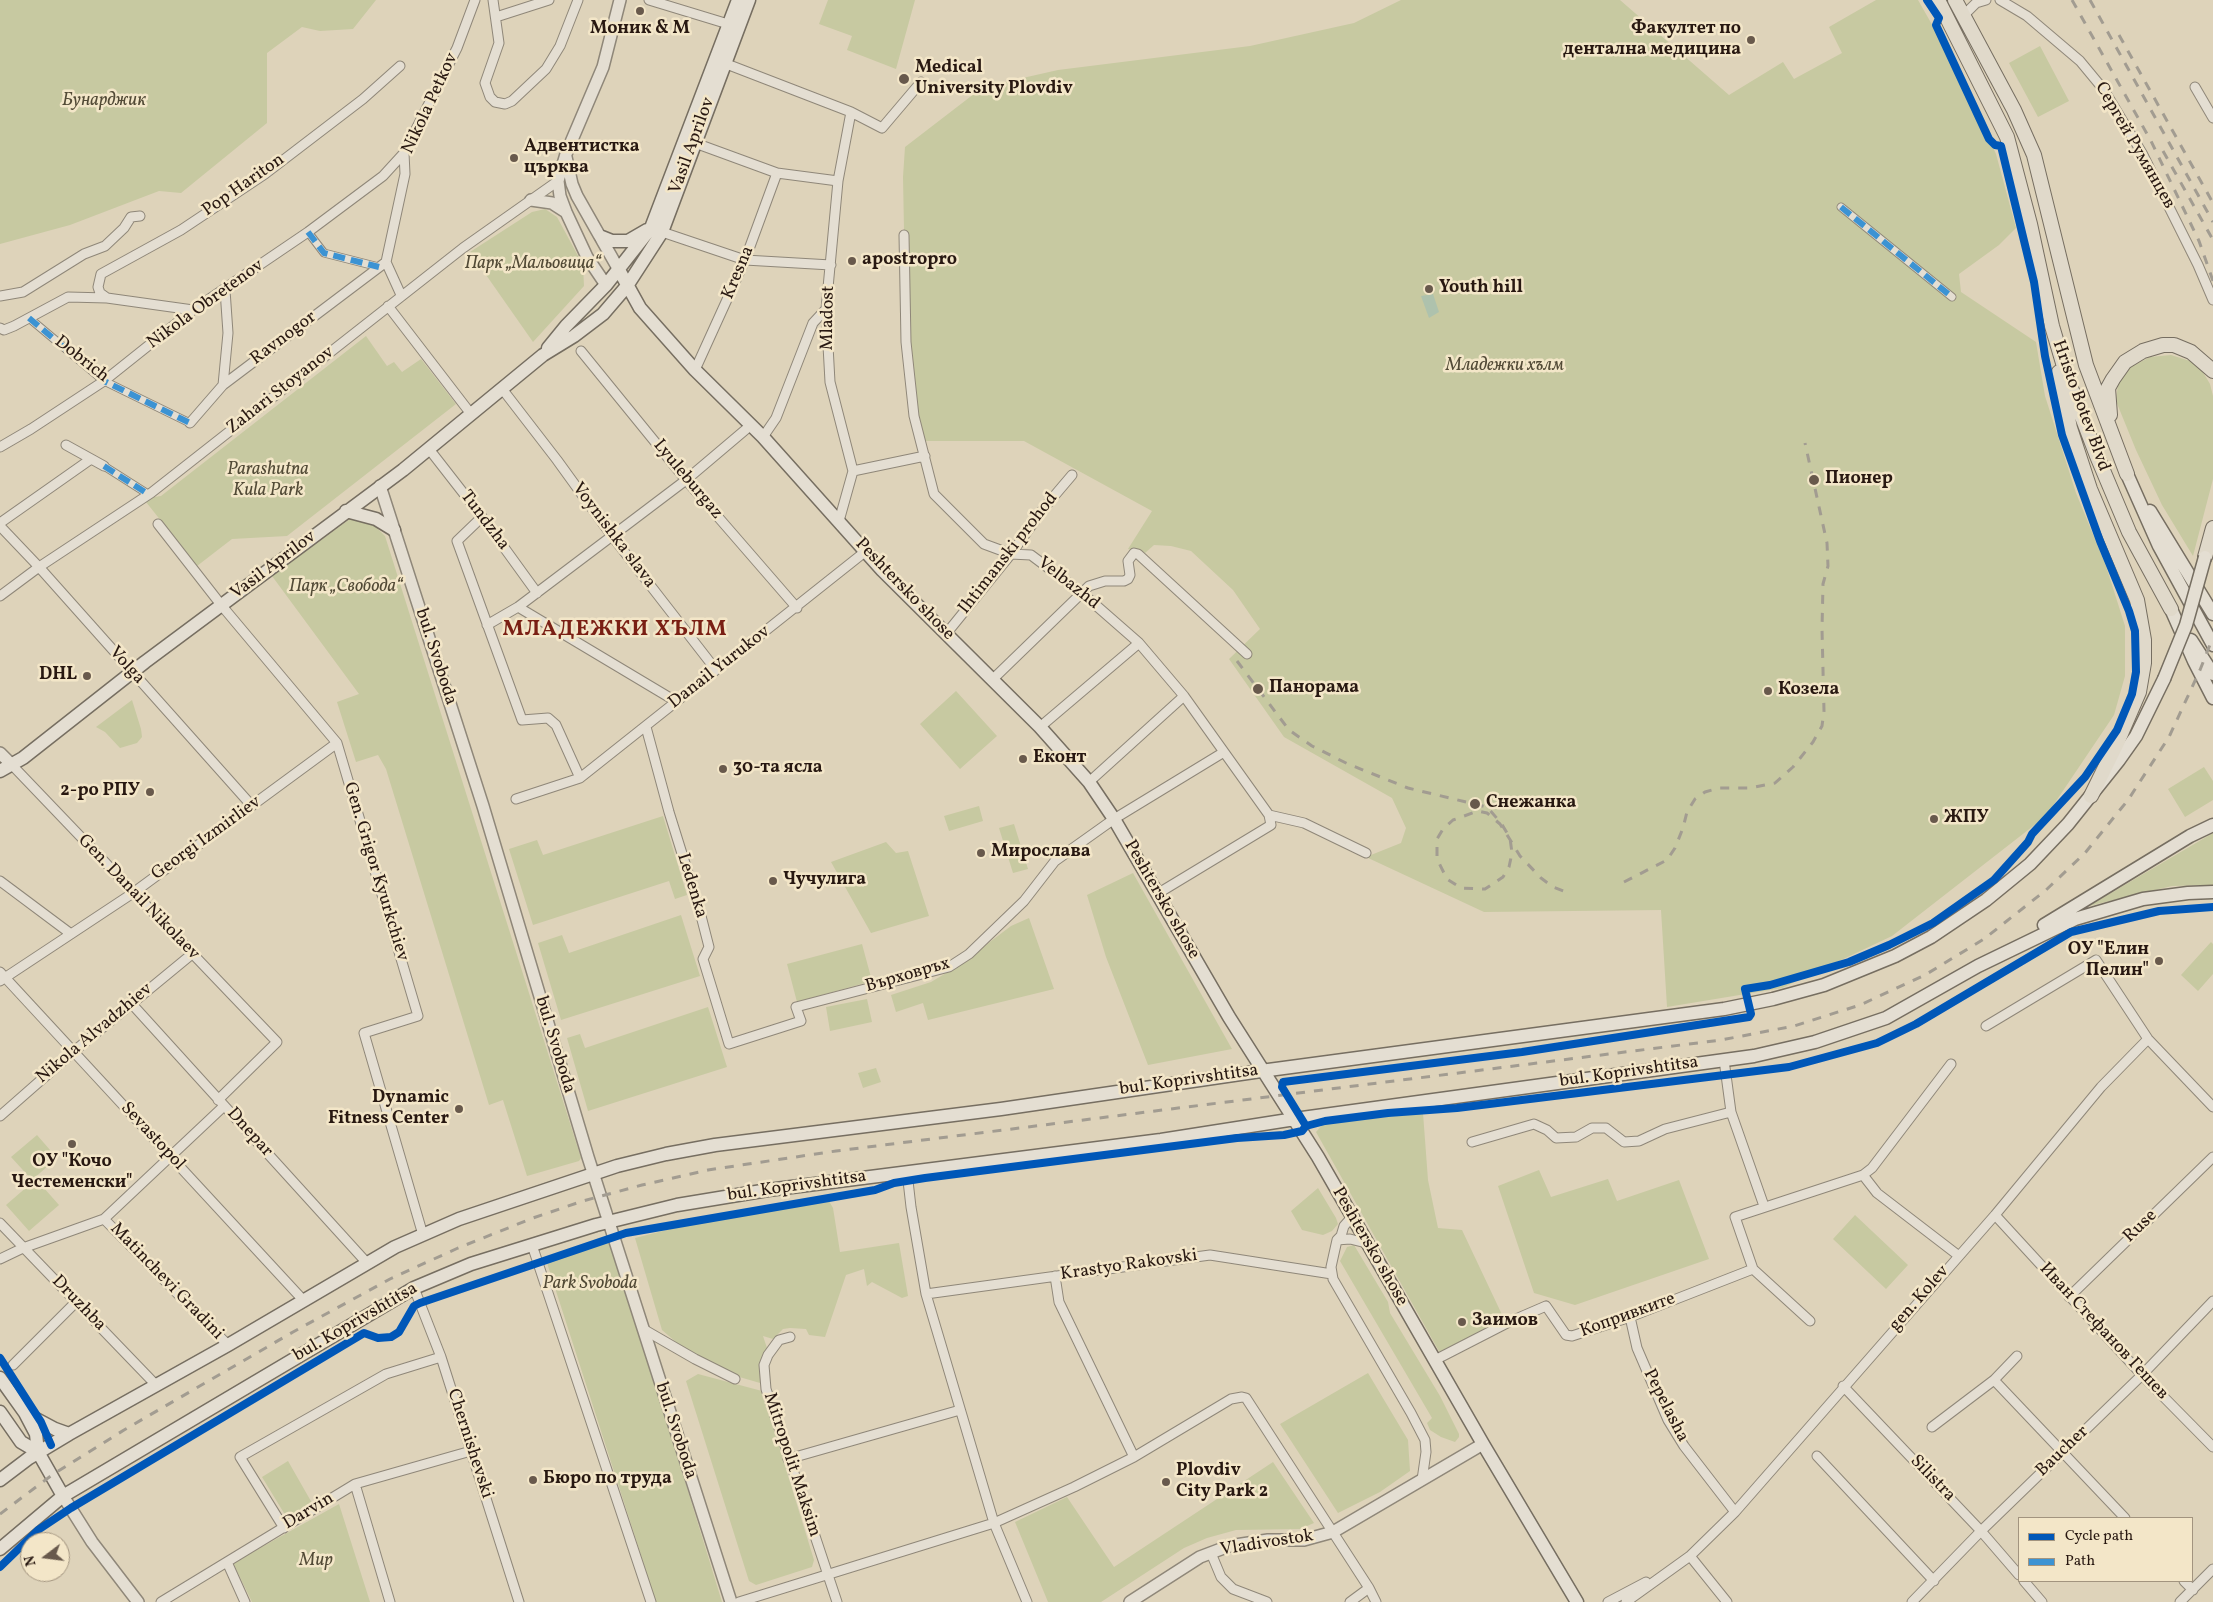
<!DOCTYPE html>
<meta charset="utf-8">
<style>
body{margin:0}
#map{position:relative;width:2213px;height:1602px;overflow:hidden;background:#ded3ba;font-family:Vollkorn,serif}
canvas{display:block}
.legend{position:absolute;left:2018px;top:1517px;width:175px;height:65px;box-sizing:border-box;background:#f3e6c8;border:1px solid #a2947f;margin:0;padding:6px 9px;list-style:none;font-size:15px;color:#281811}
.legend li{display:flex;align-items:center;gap:10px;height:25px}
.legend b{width:25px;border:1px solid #a2947f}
.north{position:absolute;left:20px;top:1532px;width:50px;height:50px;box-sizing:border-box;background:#f3e6c8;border:1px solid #a2947f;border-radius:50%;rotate:255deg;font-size:14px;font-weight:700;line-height:20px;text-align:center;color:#281811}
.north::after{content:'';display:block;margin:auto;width:18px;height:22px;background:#68594c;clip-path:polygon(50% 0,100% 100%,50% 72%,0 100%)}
</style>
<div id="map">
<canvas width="2213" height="1602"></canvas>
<ul class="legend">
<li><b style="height:6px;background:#0057b8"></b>Cycle path</li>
<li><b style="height:6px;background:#3c93d3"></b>Path</li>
</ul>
<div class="north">N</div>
</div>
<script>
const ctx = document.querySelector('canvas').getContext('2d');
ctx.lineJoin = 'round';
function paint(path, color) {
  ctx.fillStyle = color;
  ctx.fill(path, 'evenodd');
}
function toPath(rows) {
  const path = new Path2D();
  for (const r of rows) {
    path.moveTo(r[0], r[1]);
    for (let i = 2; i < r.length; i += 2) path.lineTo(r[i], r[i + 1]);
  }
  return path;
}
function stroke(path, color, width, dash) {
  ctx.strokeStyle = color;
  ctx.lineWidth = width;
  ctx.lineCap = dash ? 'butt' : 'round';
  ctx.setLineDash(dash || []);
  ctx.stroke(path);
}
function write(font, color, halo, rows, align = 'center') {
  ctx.font = font + ' Vollkorn,serif';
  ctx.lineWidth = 5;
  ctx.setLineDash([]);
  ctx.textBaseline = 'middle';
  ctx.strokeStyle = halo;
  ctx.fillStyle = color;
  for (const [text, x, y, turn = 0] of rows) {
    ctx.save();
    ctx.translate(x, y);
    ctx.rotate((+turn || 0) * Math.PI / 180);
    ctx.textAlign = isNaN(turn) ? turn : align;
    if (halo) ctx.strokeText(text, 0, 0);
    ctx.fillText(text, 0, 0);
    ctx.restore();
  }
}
paint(toPath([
 [0,0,376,0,353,29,320,31,302,27,267,53,267,123,181,193,159,191,70,225,0,244],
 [828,0,915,0,896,69,847,50,852,36,819,24],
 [1401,0,1620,0,1729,95,1783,62,1794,79,1842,53,1829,27,1876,0,1918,0,1959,72,1996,154,2016,228,1999,245,1959,274,1961,292,2036,342,2045,396,2076,493,2106,566,2125,626,2125,676,2114,715,2046,816,1892,936,1782,988,1667,1007,1661,910,1484,912,1366,857,1401,843,1406,828,1392,798,1284,737,1229,659,1260,629,1233,590,1191,551,1171,546,1154,545,1145,553,1128,549,1152,511,1024,441,916,441,910,420,906,335,903,177,905,147,983,87,1058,70,1250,46,1354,23],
 [2040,46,2069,101,2038,117,2009,63],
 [545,209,557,217,583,265,584,286,533,342,470,252,532,212],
 [366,336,387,366,394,362,402,372,421,359,456,404,287,536,232,539,197,566,146,502,154,497,161,496],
 [2171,355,2190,361,2201,369,2210,384,2213,396,2213,479,2193,556,2162,505,2136,450,2116,401,2118,383,2131,367,2150,357],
 [358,518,371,522,385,536,575,1139,581,1158,579,1161,527,1176,503,1100,489,1105,386,769,378,755,356,762,337,702,359,694,272,576,350,519],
 [956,691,997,736,960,769,920,724],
 [132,700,141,729,142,737,137,743,120,748,105,732,96,727],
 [2204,767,2213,781,2213,800,2185,817,2168,789],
 [979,806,983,821,949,831,944,816],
 [663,816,687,895,675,899,669,881,533,925,509,849,537,840,543,855],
 [1014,824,1028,869,1013,873,999,828],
 [2213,833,2213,885,2172,886,2089,906],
 [886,842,896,853,908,851,929,916,871,933,831,862],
 [1133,873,1232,1049,1148,1065,1106,957,1087,895],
 [681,915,700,976,561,1020,538,943,562,935,569,953],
 [1029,918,1054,989,928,1020,923,1003,896,1012,891,995,931,982,958,966,1011,926],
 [2211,942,2213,944,2213,974,2198,991,2181,975],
 [862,944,872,981,797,1002,787,964],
 [867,999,872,1022,830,1031,826,1007],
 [708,1007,727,1067,588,1111,567,1038,580,1034,585,1048],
 [876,1068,881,1082,863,1088,858,1073],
 [1423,1113,1428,1180,1438,1228,1462,1230,1505,1321,1440,1353,1316,1132,1323,1124],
 [37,1135,57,1158,32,1180,11,1157],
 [1539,1170,1551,1197,1608,1179,1617,1201,1679,1180,1709,1259,1575,1305,1534,1293,1498,1186],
 [36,1179,59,1205,29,1231,6,1205],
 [1318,1188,1336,1218,1338,1224,1332,1231,1323,1235,1302,1230,1291,1211],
 [829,1201,833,1208,840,1252,899,1243,908,1296,902,1298,872,1282,867,1286,864,1269,846,1275,825,1337,809,1335,806,1329,790,1328,783,1329,773,1339,763,1336,767,1348,762,1363,760,1383,736,1376,683,1348,662,1330,635,1238,722,1216],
 [1855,1215,1908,1265,1886,1289,1833,1239],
 [611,1240,722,1602,656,1602,547,1263],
 [1354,1245,1388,1302,1390,1313,1440,1396,1459,1434,1459,1437,1455,1442,1441,1437,1430,1430,1427,1423,1432,1418,1340,1261,1347,1247],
 [1368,1373,1408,1440,1410,1471,1380,1492,1338,1513,1280,1424],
 [698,1374,762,1391,814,1560,812,1567,756,1585,749,1581,686,1381],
 [288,1461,312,1503,287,1518,262,1477],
 [1273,1462,1314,1523,1300,1529,1236,1530,1207,1538,1184,1548,1101,1602,1048,1602,1015,1522,1067,1497,1114,1567],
 [339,1504,370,1602,252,1602,233,1563]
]), '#c7c9a1');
paint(toPath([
 [1433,294,1439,312,1429,318,1421,296]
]), '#aec2ad');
const pedestrian = toPath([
 [1841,207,1952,297],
 [308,232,324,253,379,267],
 [29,318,104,381,190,423],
 [104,466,148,494]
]);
const minor = toPath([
 [493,0,499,43,485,83,490,97,495,102,505,104,512,101,546,69,560,46,578,0],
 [649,0,728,24],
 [2000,0,2027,16,2080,61,2104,90,2142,153,2198,265,2213,300],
 [1963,16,1976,3,1986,0],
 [496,17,549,0],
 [724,63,851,112,882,128,921,82],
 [2195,87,2213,118],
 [695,143,777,173,838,181],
 [662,232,745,260,831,265],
 [904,235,906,342,914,416,934,494,984,544,1011,554,1031,555,1083,594,1139,643,1184,696,1269,815,1271,825,1157,894],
 [401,295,386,262,405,174,404,153,457,48,475,0],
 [0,296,23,292,84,254,105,246,124,228,131,217,140,216],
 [107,298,100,293,98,287,101,274,181,230,265,174,363,99,400,66],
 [388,306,471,414],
 [0,328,4,330,14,326,68,297,107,298,193,310],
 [581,351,686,480,797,608],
 [695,370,745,260,777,173],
 [223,385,228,333,225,290],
 [503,390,557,460,612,536,716,670],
 [190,423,223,385,386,262],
 [763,437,776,418,813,323,826,309],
 [66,445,104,466],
 [0,447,31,429,104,381,193,310,308,232,383,176,404,153],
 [429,449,482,517,537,593],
 [853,471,925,456],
 [482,517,457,541,522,720,548,718,556,725,580,778],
 [839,521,853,471,830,382,826,309,838,181,851,112],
 [0,523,91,459],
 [158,524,222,606,337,743,418,1016,364,1033,423,1235],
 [0,526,39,567,252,806],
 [0,596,39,567,151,493,463,248,558,181],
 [518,607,677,702],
 [487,625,518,607,612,536,686,480,751,425],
 [946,634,1011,554,1044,508,1072,475],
 [992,680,1089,586,1105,581,1124,581,1128,579,1130,575,1128,561,1134,553,1138,554,1247,654],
 [646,727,669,812,699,908,709,947,703,959,729,1044,801,1021,796,1007,949,967,969,954,1024,901,1055,861,1114,819,1224,752],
 [1040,727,1139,643],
 [12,765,277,1042,218,1100],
 [1089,782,1184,696],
 [516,799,580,778,866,551],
 [1269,815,1304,823,1366,853],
 [0,881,71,934],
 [0,972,304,1301],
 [0,981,133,893,337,743],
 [131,1003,367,1263],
 [1986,1026,2096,960,2148,1039,2213,1107],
 [1724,1060,1731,1112,1764,1206],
 [1951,1064,1872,1168,1863,1175,1877,1193,1959,1256],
 [0,1116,73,1052,192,954],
 [1472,1142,1534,1124,1547,1130,1556,1138,1576,1137,1592,1128,1606,1128,1624,1142,1639,1141,1665,1129,1731,1112],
 [907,1172,911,1207,926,1294,994,1523,1027,1602],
 [1995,1215,2142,1375,2213,1447],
 [1352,1217,1344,1226,1341,1236,1337,1240,1331,1267,1333,1279,1411,1413,1425,1440,1426,1452,1422,1480],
 [104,1219,228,1345],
 [0,1223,156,1385],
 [1337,1240,1350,1239,1366,1243],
 [532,1245,651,1602],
 [0,1259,23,1248,104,1219,224,1106],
 [1055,1276,1059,1302,1134,1457],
 [414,1288,441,1357,519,1602],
 [926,1294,1210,1255,1332,1274],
 [2069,1297,2213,1157],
 [1630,1317,1637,1348,1668,1420,1684,1446,1735,1512],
 [1810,1321,1753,1269,1735,1217,1863,1175],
 [643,1329,695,1359,735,1379],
 [790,1337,779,1340,768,1355,764,1365,766,1389,837,1602],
 [1435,1360,1509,1322,1546,1306,1566,1335,1572,1336,1630,1317,1753,1269],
 [13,1365,77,1301],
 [1994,1380,2125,1518],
 [1843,1386,1981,1531,2019,1575],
 [1932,1427,1994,1380,2017,1356],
 [1817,1456,1934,1581],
 [788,1459,960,1410],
 [355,1484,390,1602],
 [284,1528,240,1457,386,1374,441,1357],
 [1211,1553,1221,1577,1233,1589,1267,1602],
 [1690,1556,1727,1602],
 [227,1562,245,1602],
 [2024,1581,2042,1602],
 [2184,1581,2193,1590],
 [1369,1588,1376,1602],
 [161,1602,355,1484,471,1451],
 [739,1602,994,1523,1074,1487,1134,1457,1231,1399,1242,1397,1246,1398,1369,1588,1350,1602],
 [1608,1602,1646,1582],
 [1626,1602,1690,1556,1735,1512,1995,1215,2101,1087,2148,1039],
 [1912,1602,1981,1531,2142,1375,2213,1301],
 [2180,1602,2213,1569]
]);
const tertiary = toPath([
 [566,157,572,184,577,196,619,270],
 [531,200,552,203,566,212],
 [606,285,587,257,566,212,560,196,558,181,566,154,603,67,620,0],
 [380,486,483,806,588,1157,731,1602],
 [0,753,12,765],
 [63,1496,92,1542,138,1602],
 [1130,1602,1200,1557,1229,1546,1268,1540,1304,1540,1333,1532,1483,1444]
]);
const secondary = toPath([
 [602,237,612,241,628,241,647,230],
 [619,270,640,308,695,370,763,437,882,570,1040,727,1089,782,1114,819,1229,1017,1318,1157,1483,1444,1577,1602],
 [548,348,566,326,606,285,651,228,738,0],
 [2127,474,2159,546,2213,645],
 [346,511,376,519,394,530],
 [2150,511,2213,614],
 [2171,609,2194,661,2213,698],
 [2191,640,2213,674],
 [0,771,23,758,145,662,403,470,543,355,574,336,603,314,627,286,662,232,749,0],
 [2044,925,2190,836,2213,825],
 [0,1378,25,1413,36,1434,38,1452,63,1496],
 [0,1412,21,1442,38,1452],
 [25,1413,55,1429,69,1434],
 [0,1480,29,1458,69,1434,228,1345,395,1247,459,1219,617,1166,666,1154,715,1145,1001,1109,1261,1071,1724,1009,1773,999,1824,985,1895,956,1931,937,1986,900,2030,864,2068,824,2119,760,2136,736,2164,679],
 [0,1549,63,1496,414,1288,471,1264,596,1225,677,1205,768,1190,1161,1140,1295,1119,1754,1056,1815,1042,1886,1018,1978,966,2075,919,2143,899,2188,893,2213,892]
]);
const primary = toPath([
 [1938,0,2007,137,2030,224,2052,326,2068,380,2097,456,2129,532,2171,609],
 [1955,0,2014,110,2034,155,2086,365,2127,474],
 [2059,372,2070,428,2090,489,2137,600,2144,640,2144,663,2139,692,2117,743,2091,796],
 [2110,415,2108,388,2113,379,2125,362,2143,351,2163,345,2174,345,2191,352,2213,371],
 [2205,557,2213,528]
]);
stroke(pedestrian, '#8f8779', 9);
stroke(minor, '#8f8779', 11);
stroke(tertiary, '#8f8779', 14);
stroke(secondary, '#766e61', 15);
stroke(primary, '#766e61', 16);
stroke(pedestrian, '#e4ded2', 7);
stroke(minor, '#e4ded2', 9);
stroke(tertiary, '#e4ded2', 11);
stroke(secondary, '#e4ded2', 12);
stroke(primary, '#e0d9ca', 14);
stroke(toPath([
 [2072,0,2151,141,2199,241,2213,281],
 [2090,0,2213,222],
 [2119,35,2213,203],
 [2163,151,2213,240],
 [1237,661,1289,730,1312,746,1348,764,1408,788,1487,807,1501,823,1510,838,1512,853,1509,867,1503,877,1485,889,1461,888,1447,879,1437,859,1437,839,1443,829,1453,820,1478,811,1487,813,1500,824,1509,838,1520,856,1541,878,1553,887,1571,894],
 [1624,882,1667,860,1675,848,1683,828,1687,812,1695,799,1705,792,1719,788,1750,788,1775,783,1793,767,1813,742,1822,726,1824,711,1822,629,1823,584,1828,566,1827,543,1805,443],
 [0,1514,52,1475,124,1430,293,1332,390,1279,458,1248,533,1218,583,1201,642,1185,708,1170,836,1151,1721,1040,1794,1026,1860,1005,1925,975,1984,939,2046,890,2085,853,2128,800,2169,737,2200,670,2213,637]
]), '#a29c91', 3, [9, 9]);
const secondaryBridge = toPath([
 [2164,679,2186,625,2205,557]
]);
stroke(secondaryBridge, '#766e61', 15, []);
stroke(secondaryBridge, '#e4ded2', 12);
stroke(toPath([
 [1841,207,1952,297],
 [308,232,324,253,379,267],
 [29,318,104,381,190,423],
 [104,466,148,494]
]), '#3c93d3', 6, [12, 6]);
stroke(toPath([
 [1306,1126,1282,1087,1283,1082,1522,1052,1749,1017,1751,1014,1745,989,1770,985,1849,962,1889,945,1933,923,1994,880,2028,842,2032,834,2085,777,2117,730,2132,694,2136,672,2135,631,2129,611,2100,541,2062,435,2045,356,2034,282,2001,146,1995,145,1989,139,1936,25,1939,18,1927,0],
 [0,1358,41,1422,51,1445],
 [0,1567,38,1530,71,1508,364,1333,378,1338,391,1337,399,1332,414,1306,420,1303,626,1233,875,1190,894,1183,925,1178,1237,1138,1284,1135,1302,1131,1306,1126,1325,1121,1388,1113,1457,1108,1789,1067,1877,1043,1916,1024,2071,932,2159,911,2213,907]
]), '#0057b8', 8);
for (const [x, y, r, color] of [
 [640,11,5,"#68594c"],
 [1751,40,5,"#68594c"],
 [904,79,6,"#68594c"],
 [514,158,5,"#68594c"],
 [852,261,5,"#68594c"],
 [1429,289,5,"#68594c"],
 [1814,480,6,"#68594c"],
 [87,676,5,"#68594c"],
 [1258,689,6,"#68594c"],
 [1768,691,5,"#68594c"],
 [1023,759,5,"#68594c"],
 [723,769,5,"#68594c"],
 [150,792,5,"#68594c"],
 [1475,804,6,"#68594c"],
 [1934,819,5,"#68594c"],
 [981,853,5,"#68594c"],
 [773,881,5,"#68594c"],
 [2159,961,5,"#68594c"],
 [459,1109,5,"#68594c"],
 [72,1144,5,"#68594c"],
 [1462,1322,5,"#68594c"],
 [533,1480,5,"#68594c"],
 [1166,1482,5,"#68594c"]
]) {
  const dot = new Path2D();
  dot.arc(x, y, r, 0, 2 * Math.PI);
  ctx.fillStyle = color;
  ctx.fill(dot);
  stroke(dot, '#f3e6c8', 2);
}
write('bold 18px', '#281811', '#f3e6c8', [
 ["Моник & М",640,30,"center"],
 ["Факултет по",1741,30,"right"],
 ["дентална медицина",1741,51,"right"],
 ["Medical",915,69],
 ["University Plovdiv",915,90],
 ["Адвентистка",524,148],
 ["църква",524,169],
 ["apostropro",862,261],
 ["Youth hill",1439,289],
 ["Пионер",1825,480],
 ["DHL",77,676,"right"],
 ["Панорама",1269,689],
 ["Козела",1778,691],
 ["Еконт",1033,759],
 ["30-та ясла",733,769],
 ["2-ро РПУ",140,792,"right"],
 ["Снежанка",1486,804],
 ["ЖПУ",1944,819],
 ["Мирослава",991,853],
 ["Чучулига",783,881],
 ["ОУ \"Елин",2149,951,"right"],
 ["Пелин\"",2149,972,"right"],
 ["Dynamic",449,1099,"right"],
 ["Fitness Center",449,1120,"right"],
 ["ОУ \"Кочо",72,1163,"center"],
 ["Честеменски\"",72,1184,"center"],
 ["Заимов",1472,1322],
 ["Plovdiv",1176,1472],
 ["City Park 2",1176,1493],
 ["Бюро по труда",543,1480]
], 'left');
write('italic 18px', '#524a36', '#f3e6c8', [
 ["Бунарджик",104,102],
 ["Парк „Мальовица“",533,265],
 ["Младежки хълм",1505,367],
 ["Parashutna",268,471],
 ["Kula Park",268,492],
 ["Парк „Свобода“",346,588],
 ["Park Svoboda",590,1285],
 ["Мир",316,1562]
]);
write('18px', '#281811', '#f3e6c8', [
 ["Nikola Petkov",431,104,-65],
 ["Vasil Aprilov",693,146,-70],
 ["Сергей Румянцев",2134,146,60],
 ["Pop Hariton",244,186,-35],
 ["Kresna",739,273,-67],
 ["Nikola Obretenov",206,305,-36],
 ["Mladost",829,318,-89],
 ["Ravnogor",284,339,-37],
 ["Dobrich",81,360,38],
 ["Zahari Stoyanov",281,391,-38],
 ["Hristo Botev Blvd",2080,406,70],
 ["Lyuleburgaz",687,480,50],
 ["Tundzha",484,521,53],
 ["Voynishka slava",613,536,53],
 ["Ihtimanski prohod",1009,554,-52],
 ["Vasil Aprilov",274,566,-37],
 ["Velbazhd",1068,584,38],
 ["Peshtersko shose",904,590,46],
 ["bul. Svoboda",435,657,72],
 ["Volga",126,666,48],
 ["Danail Yurukov",720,668,-38],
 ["Georgi Izmirliev",207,839,-36],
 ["Gen. Grigor Kyurkchiev",375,872,73],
 ["Ledenka",691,886,73],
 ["Gen. Danail Nikolaev",138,898,46],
 ["Peshtersko shose",1161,900,60],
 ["Върховръх",908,976,-16],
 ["Nikola Alvadzhiev",95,1034,-40],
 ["bul. Svoboda",554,1045,73],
 ["bul. Koprivshtitsa",1629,1073,-8],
 ["bul. Koprivshtitsa",1189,1081,-8],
 ["Dnepar",249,1133,48],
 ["Sevastopol",152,1137,47],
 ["bul. Koprivshtitsa",797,1187,-8],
 ["Ruse",2141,1227,-44],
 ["Peshtersko shose",1369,1247,60],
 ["Krastyo Rakovski",1129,1266,-8],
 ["Matinchevi Gradini",166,1282,46],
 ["gen. Kolev",1920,1299,-49],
 ["Druzhba",78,1304,46],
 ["Копривките",1628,1316,-20],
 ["bul. Koprivshtitsa",356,1323,-30],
 ["Иван Стефанов Гешев",2103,1332,47],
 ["Pepelasha",1665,1406,63],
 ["bul. Svoboda",675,1431,72],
 ["Chernishevski",469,1444,72],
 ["Baucher",2063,1452,-44],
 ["Mitropolit Maksim",791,1465,72],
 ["Silistra",1932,1479,46],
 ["Darvin",309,1512,-31],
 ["Vladivostok",1267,1544,-9]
]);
ctx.letterSpacing = '1px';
write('bold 22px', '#7a1f14', '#f3e6c8', [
 ["МЛАДЕЖКИ ХЪЛМ",615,631]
]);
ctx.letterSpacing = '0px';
</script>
